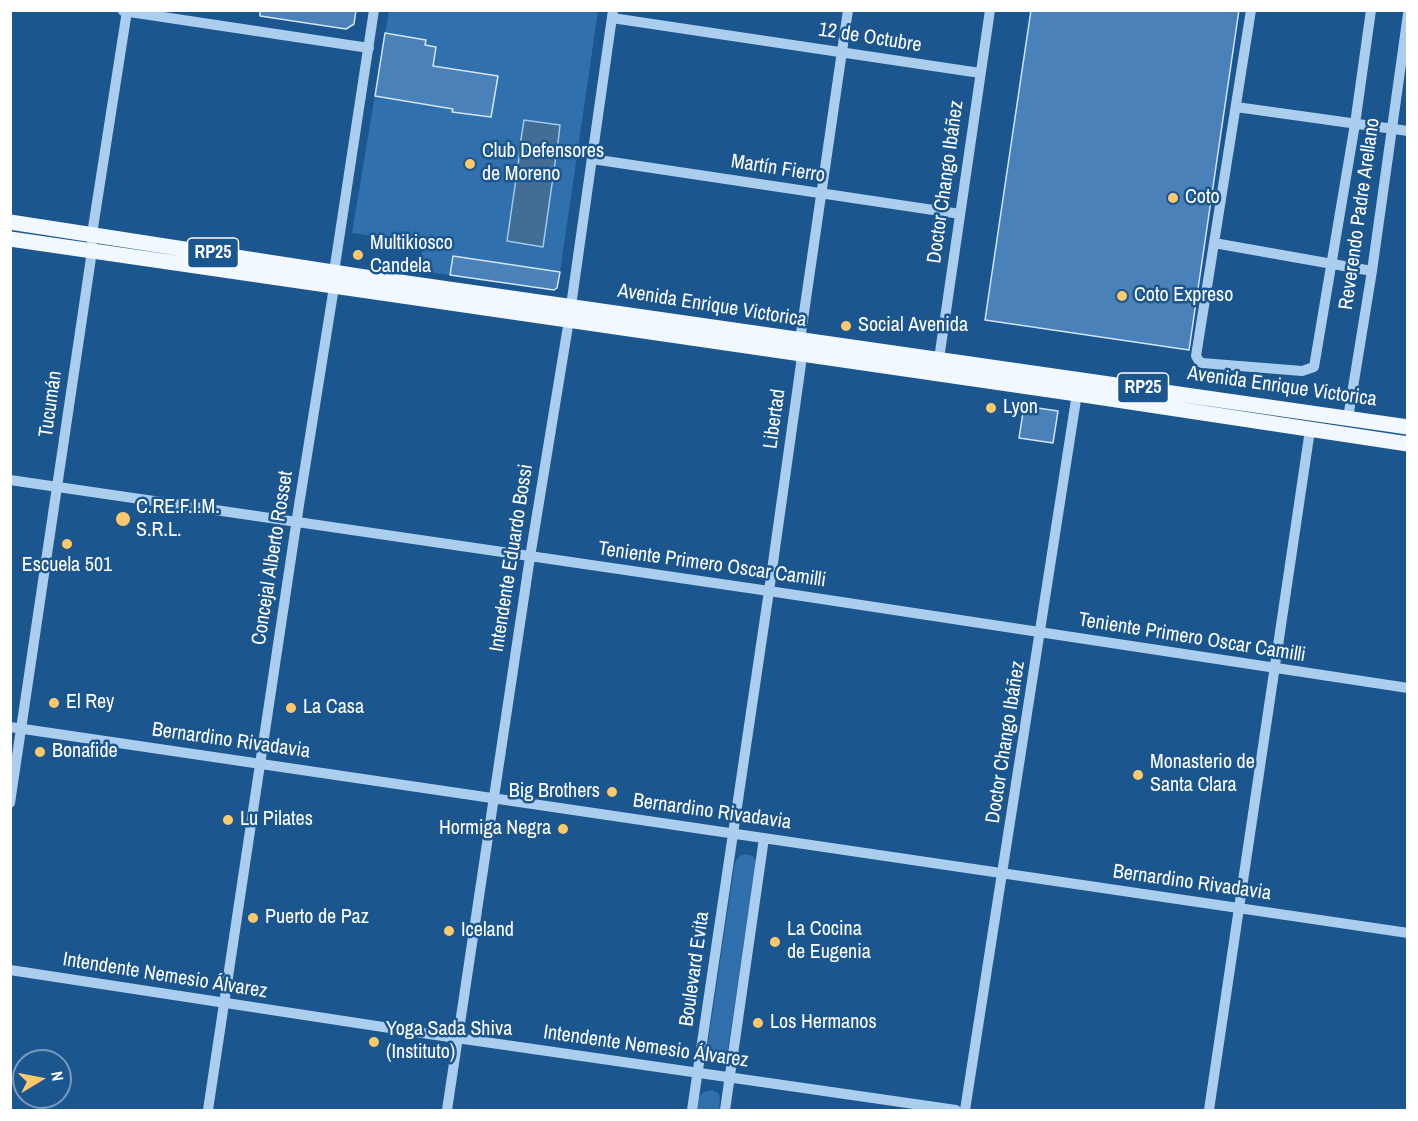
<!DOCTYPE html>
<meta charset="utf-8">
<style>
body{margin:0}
#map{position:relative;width:1418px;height:1121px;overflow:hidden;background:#1c568f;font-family:"Archivo Narrow",sans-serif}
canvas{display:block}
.frame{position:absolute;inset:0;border:12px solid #fff;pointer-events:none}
.north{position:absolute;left:12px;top:1049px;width:60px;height:60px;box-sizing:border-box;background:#1c568f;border:2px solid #779abc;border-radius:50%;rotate:80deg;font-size:16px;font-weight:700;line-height:24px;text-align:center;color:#fff}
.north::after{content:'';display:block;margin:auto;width:21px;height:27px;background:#fec968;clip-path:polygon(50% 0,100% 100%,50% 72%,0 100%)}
</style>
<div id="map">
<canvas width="1418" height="1121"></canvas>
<div class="frame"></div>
<div class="north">N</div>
</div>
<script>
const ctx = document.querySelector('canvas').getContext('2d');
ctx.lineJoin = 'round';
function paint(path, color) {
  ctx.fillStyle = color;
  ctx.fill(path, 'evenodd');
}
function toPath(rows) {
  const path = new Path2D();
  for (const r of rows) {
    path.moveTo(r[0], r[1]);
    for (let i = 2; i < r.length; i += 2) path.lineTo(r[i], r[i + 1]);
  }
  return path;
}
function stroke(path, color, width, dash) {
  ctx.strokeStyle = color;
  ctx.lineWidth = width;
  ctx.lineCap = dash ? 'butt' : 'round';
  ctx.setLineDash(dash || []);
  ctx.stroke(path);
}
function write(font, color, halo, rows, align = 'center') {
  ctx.font = font + ' "Archivo Narrow",sans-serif';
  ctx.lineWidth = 5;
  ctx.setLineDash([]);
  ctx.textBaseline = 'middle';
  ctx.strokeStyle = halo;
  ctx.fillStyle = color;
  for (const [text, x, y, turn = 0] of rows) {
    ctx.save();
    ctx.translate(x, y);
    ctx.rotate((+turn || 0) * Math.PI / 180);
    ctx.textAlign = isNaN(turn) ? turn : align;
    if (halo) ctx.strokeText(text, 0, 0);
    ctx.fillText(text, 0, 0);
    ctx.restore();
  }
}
paint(toPath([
 [389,11,598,11,560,272,453,257,450,275,419,271,423,243,352,233],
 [746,854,753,856,756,861,727,1055,716,1058,710,1055,707,1049,735,862,740,856],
 [712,1090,718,1093,720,1098,719,1110,696,1110,698,1098,704,1092]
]), '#2f70ad');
const water = toPath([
 [524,120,560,125,557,151,520,146,524,120],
 [520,151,556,156,543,247,507,241,520,151]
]);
paint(water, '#446d96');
stroke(water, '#9ec9f0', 1.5);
const building = toPath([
 [260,10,356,10,354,24,346,29,260,16,260,10],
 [1031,10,1239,10,1189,350,985,320,1031,10],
 [385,33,426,40,425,45,436,47,433,66,498,76,491,117,452,112,453,109,375,96,385,33],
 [453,256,560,272,557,288,554,290,450,275,453,256],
 [1024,406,1058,411,1053,443,1019,438,1024,406]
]);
paint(building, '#4981b8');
stroke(building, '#d1e6fa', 1.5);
stroke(toPath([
 [1251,10,1214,243,1372,271],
 [123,11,369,48],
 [612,18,980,73],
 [1236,107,1408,131],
 [592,159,960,214],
 [1214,243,1196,356,1199,361,1202,363,1302,371,1314,367,1355,124,1371,10],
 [939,359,990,10],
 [1348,418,1372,271,1408,14],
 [10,480,769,591,1408,688],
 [10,727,1408,933],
 [10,803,83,312,92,251,92,234,127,11],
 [10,970,429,1034,956,1110],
 [208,1110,299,505,334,287,334,272,374,10],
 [447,1110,530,557,569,320,613,10],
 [692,1110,769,591,801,364,800,340,848,10],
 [725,1110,764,838],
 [965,1110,1078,387],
 [1209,1110,1310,430]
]), '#abcdee', 10);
stroke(toPath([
 [10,222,365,277,1408,427],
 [10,239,1077,394,1408,444]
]), '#f1f8ff', 15);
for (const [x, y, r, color] of [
 [470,164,6,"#fec968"],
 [1173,198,6,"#fec968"],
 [358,255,6,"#fec968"],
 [1122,296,6,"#fec968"],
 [846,326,6,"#fec968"],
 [991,408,6,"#fec968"],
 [123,519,8,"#fec968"],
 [67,544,6,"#fec968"],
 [54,703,6,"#fec968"],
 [291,708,6,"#fec968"],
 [40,752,6,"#fec968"],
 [1138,775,6,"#fec968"],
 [612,792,6,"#fec968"],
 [228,820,6,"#fec968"],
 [563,829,6,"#fec968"],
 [253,918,6,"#fec968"],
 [449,931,6,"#fec968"],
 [775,942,6,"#fec968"],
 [758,1023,6,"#fec968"],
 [374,1042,6,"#fec968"]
]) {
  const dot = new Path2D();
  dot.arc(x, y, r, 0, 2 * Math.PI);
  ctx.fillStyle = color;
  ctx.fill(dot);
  stroke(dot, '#1c568f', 2);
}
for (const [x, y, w] of [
 [213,253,51],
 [1143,388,51]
]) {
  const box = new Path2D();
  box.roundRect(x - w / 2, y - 15, w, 30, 4.5);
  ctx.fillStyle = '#1c568f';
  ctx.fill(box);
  stroke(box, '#fff', 1.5);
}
write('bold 18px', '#fff', null, [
 ["RP25",213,253],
 ["RP25",1143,388]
]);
write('20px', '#fff', '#1c568f', [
 ["12 de Octubre",870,38,9],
 ["Martín Fierro",778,169,9],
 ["Doctor Chango Ibáñez",946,182,-82],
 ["Reverendo Padre Arellano",1360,214,-82],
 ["Avenida Enrique Victorica",712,306,9],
 ["Avenida Enrique Victorica",1282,387,8],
 ["Tucumán",51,404,-82],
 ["Libertad",775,419,-82],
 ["Concejal Alberto Rosset",273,558,-81],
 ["Intendente Eduardo Bossi",512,558,-81],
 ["Teniente Primero Oscar Camilli",712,565,8],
 ["Teniente Primero Oscar Camilli",1192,638,9],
 ["Bernardino Rivadavia",231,741,8],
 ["Doctor Chango Ibáñez",1006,742,-81],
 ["Bernardino Rivadavia",712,812,8],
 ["Bernardino Rivadavia",1192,883,8],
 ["Boulevard Evita",695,969,-82],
 ["Intendente Nemesio Álvarez",165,976,9],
 ["Intendente Nemesio Álvarez",646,1047,8]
]);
write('20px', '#fff', '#1c568f', [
 ["Club Defensores",482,152],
 ["de Moreno",482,175],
 ["Coto",1185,198],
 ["Multikiosco",370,244],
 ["Candela",370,267],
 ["Coto Expreso",1134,296],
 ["Social Avenida",858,326],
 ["Lyon",1003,408],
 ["C.RE.F.I.M.",136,508],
 ["S.R.L.",136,531],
 ["Escuela 501",67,566,"center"],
 ["El Rey",66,703],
 ["La Casa",303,708],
 ["Bonafide",52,752],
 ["Monasterio de",1150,763],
 ["Santa Clara",1150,786],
 ["Big Brothers",600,792,"right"],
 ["Lu Pilates",240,820],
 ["Hormiga Negra",551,829,"right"],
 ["Puerto de Paz",265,918],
 ["La Cocina",787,930],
 ["de Eugenia",787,953],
 ["Iceland",461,931],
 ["Los Hermanos",770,1023],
 ["Yoga Sada Shiva",386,1030],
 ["(Instituto)",386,1053]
], 'left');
</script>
